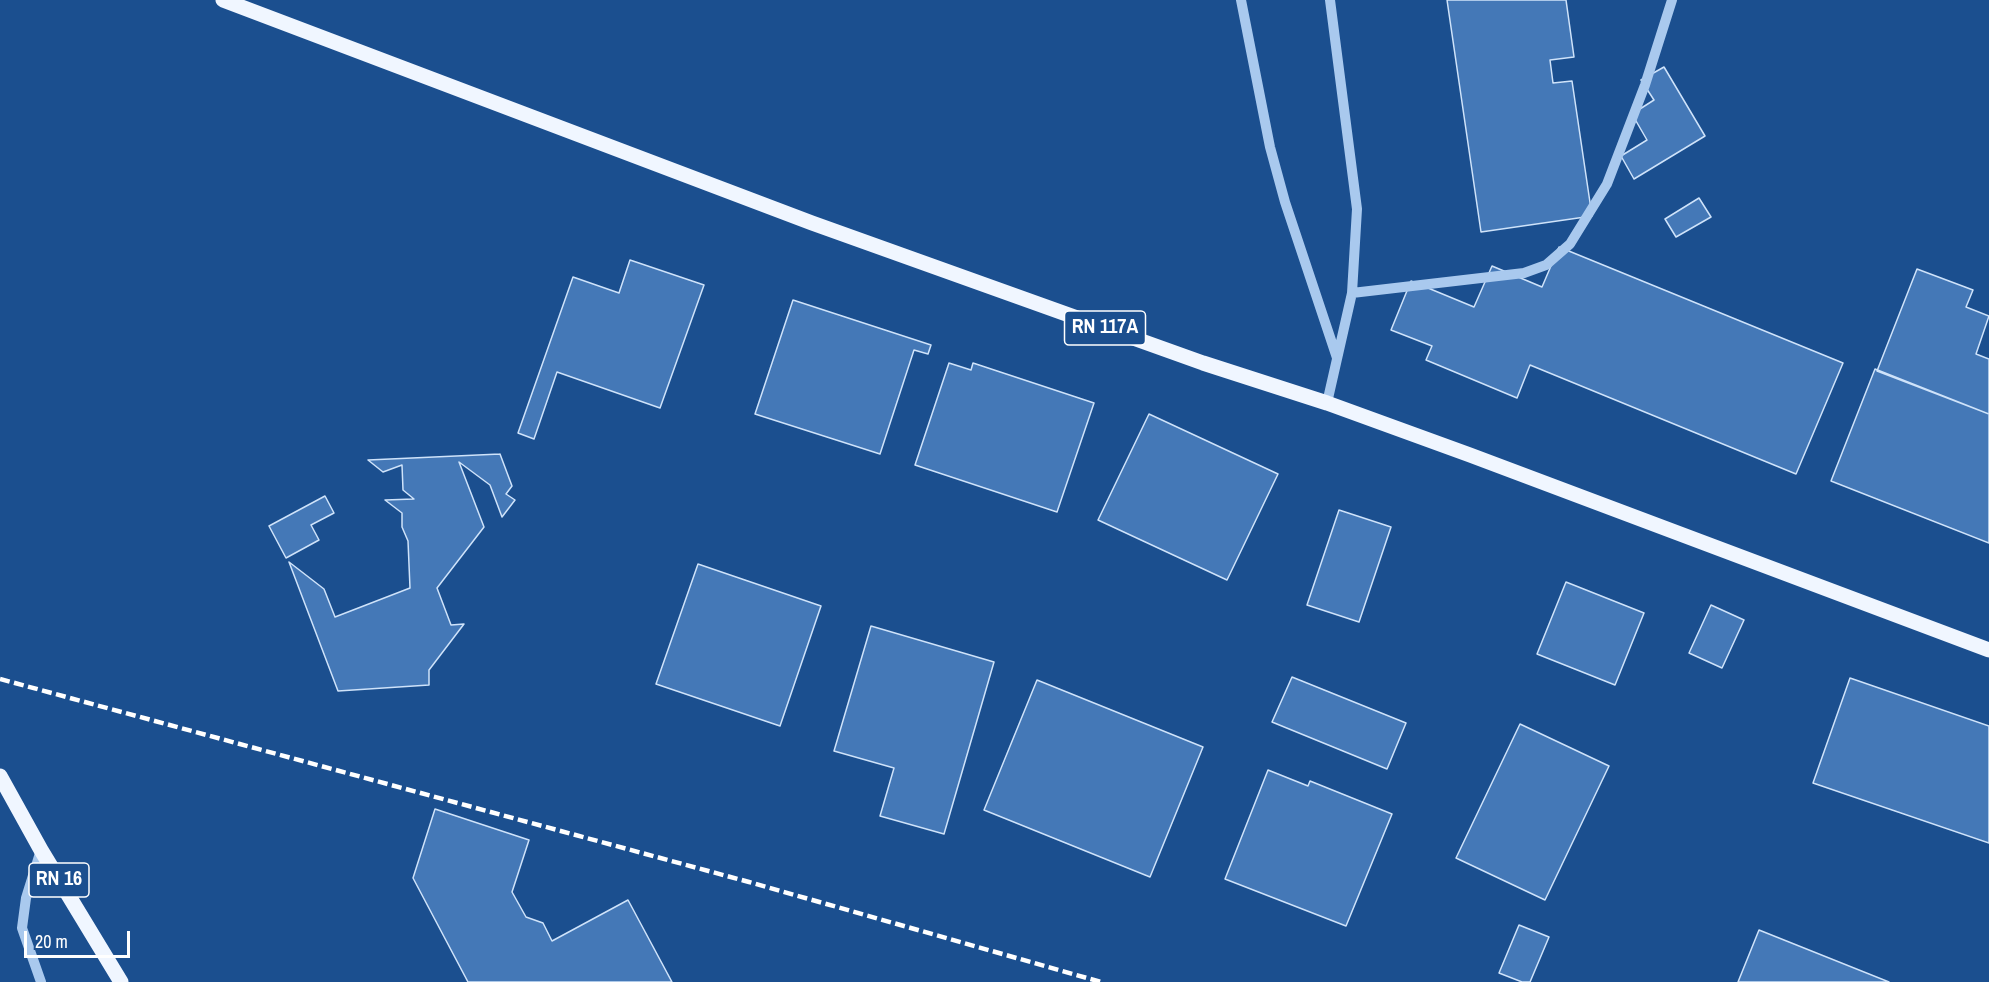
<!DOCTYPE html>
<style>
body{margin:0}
#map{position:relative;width:1989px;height:982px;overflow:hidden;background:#1b4f8f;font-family:"Archivo Narrow",sans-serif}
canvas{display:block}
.scale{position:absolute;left:24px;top:931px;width:106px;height:27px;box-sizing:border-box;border:3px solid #fff;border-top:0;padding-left:8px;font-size:18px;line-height:21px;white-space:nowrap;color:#fff;-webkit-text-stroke:4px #1b4f8f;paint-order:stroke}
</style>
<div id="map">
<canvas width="1989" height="982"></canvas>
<div class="scale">20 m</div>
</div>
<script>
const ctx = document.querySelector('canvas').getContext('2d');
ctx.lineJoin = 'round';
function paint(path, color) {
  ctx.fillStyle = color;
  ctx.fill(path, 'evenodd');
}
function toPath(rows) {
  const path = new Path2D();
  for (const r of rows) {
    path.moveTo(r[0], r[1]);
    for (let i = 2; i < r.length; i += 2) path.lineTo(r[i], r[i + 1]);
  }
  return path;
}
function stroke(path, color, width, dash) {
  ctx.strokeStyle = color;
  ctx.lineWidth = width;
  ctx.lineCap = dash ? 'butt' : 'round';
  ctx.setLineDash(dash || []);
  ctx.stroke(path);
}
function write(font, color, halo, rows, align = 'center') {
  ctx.font = font + ' "Archivo Narrow",sans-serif';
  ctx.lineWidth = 6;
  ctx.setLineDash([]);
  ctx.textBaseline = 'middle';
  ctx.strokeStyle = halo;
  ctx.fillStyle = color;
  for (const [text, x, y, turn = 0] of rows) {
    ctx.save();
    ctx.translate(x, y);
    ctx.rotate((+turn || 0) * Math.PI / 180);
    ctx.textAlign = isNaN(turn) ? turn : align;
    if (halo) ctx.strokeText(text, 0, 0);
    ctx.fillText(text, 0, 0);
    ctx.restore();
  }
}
const building = toPath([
 [1447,0,1566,0,1574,57,1550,60,1553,83,1572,81,1592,216,1481,232,1447,0],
 [1664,67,1705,136,1634,179,1621,156,1647,140,1632,114,1654,100,1641,80,1664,67],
 [1699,198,1711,217,1676,237,1665,219,1699,198],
 [1559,247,1843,363,1796,474,1530,365,1517,398,1426,360,1432,346,1391,330,1411,281,1474,307,1492,266,1542,287,1559,247],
 [630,260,704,285,660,408,557,372,534,439,518,433,573,277,619,293,630,260],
 [1917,269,1973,290,1966,307,1989,316,1976,354,1989,359,1989,414,1877,371,1917,269],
 [793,300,931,345,928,354,914,350,880,454,755,414,793,300],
 [949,363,971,370,973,363,1094,403,1057,512,915,465,949,363],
 [1875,369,1989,414,1989,543,1831,481,1875,369],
 [1149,414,1278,474,1227,580,1098,520,1149,414],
 [500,454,512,486,506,494,515,500,502,517,490,485,459,462,484,527,437,588,451,625,464,624,429,670,429,685,338,691,289,562,324,589,335,617,410,588,408,541,402,527,402,513,385,500,414,499,403,490,402,465,383,472,368,460,500,454],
 [325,496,334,513,311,525,319,540,286,558,269,526,325,496],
 [1339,510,1391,527,1359,622,1307,605,1339,510],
 [698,564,821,606,780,726,656,684,698,564],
 [1566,582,1644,613,1615,685,1537,654,1566,582],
 [1711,605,1744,620,1722,668,1689,653,1711,605],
 [871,626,994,662,944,834,880,816,894,768,834,751,871,626],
 [1292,677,1406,723,1387,769,1272,722,1292,677],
 [1850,678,1989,726,1989,843,1813,783,1850,678],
 [1037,680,1203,747,1150,877,984,810,1037,680],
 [1520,724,1609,766,1545,900,1456,858,1520,724],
 [1268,770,1308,786,1310,781,1392,814,1346,926,1225,879,1268,770],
 [435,809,529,840,512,892,526,917,543,923,552,941,628,900,672,982,468,982,413,878,435,809],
 [1519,925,1549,937,1530,982,1522,982,1499,973,1519,925],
 [1759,930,1889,982,1738,982,1759,930]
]);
paint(building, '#4478b7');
stroke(building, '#cfe3fa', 1.5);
stroke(toPath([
 [1241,0,1270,147,1285,202,1337,358],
 [1352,293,1524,273,1546,265,1570,244,1607,184,1645,85,1672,0],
 [1327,403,1352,293,1357,209,1330,0],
 [41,850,26,898,22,928,41,982]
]), '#a9c9ee', 10);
stroke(toPath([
 [223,0,812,223,1203,363,1327,403,1470,455,1989,650],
 [0,776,41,850,121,982]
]), '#f0f6ff', 15);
stroke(toPath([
 [0,679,749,882,1101,982]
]), '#fff', 4.5, [10, 4.5]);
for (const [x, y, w] of [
 [1105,328,81],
 [59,880,60]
]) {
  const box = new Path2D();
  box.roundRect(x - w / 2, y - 17, w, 34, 4.5);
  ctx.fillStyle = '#1b4f8f';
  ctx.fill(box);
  stroke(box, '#fff', 1.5);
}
write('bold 20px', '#fff', null, [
 ["RN 117A",1105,328],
 ["RN 16",59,880]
]);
</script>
